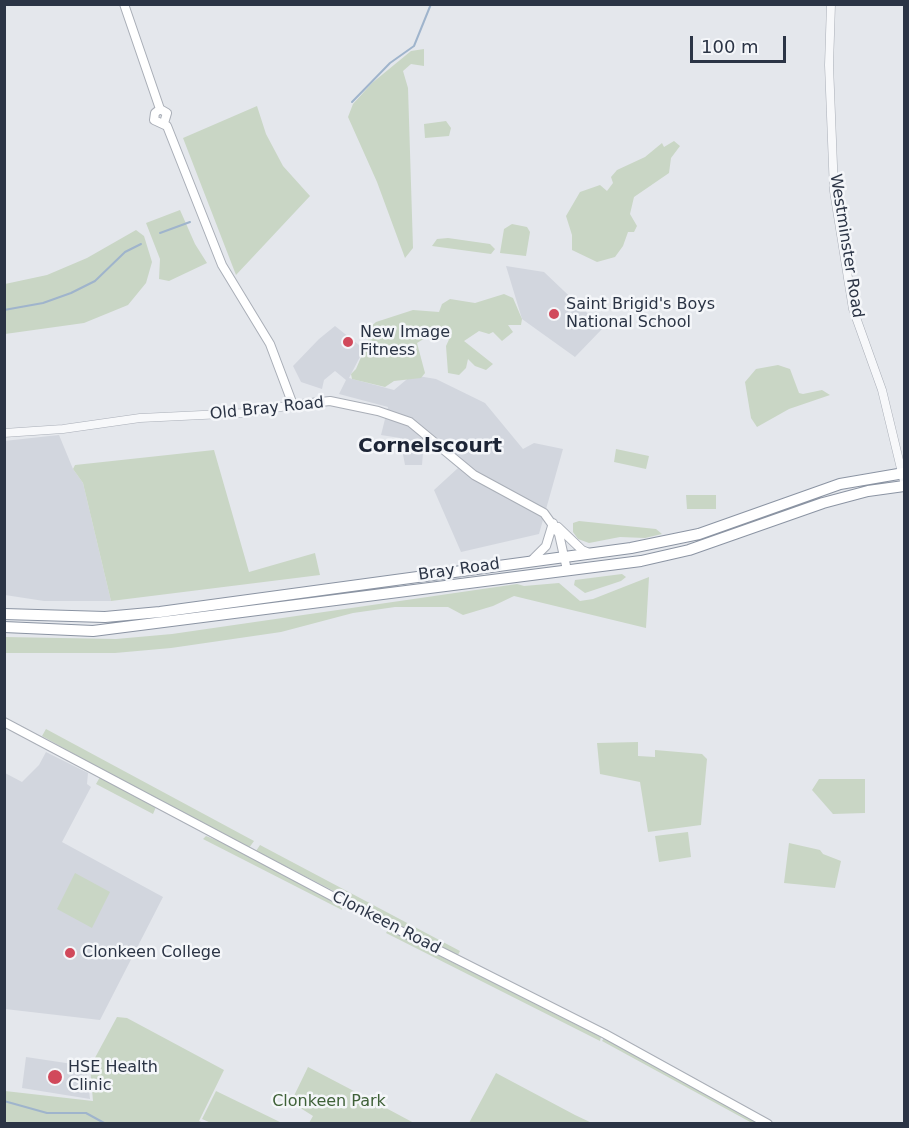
<!DOCTYPE html>
<style>
body{margin:0}
#map{position:relative;width:909px;height:1128px;overflow:hidden;background:#e4e7ec;font-family:"DejaVu Sans",sans-serif}
canvas{display:block}
.frame{position:absolute;inset:0;border:6px solid #2b3445;pointer-events:none}
.scale{position:absolute;left:690px;top:36px;width:96px;height:27px;box-sizing:border-box;border:3px solid #2b3445;border-top:0;padding-left:8px;font-size:18px;line-height:21px;white-space:nowrap;color:#2b3445;-webkit-text-stroke:4px #f4f6f9;paint-order:stroke}
</style>
<div id="map">
<canvas width="909" height="1128"></canvas>
<div class="frame"></div>
<div class="scale">100 m</div>
</div>
<script>
const ctx = document.querySelector('canvas').getContext('2d');
ctx.lineJoin = 'round';
function paint(path, color) {
  ctx.fillStyle = color;
  ctx.fill(path, 'evenodd');
}
function toPath(rows) {
  const path = new Path2D();
  for (const r of rows) {
    path.moveTo(r[0], r[1]);
    for (let i = 2; i < r.length; i += 2) path.lineTo(r[i], r[i + 1]);
  }
  return path;
}
function stroke(path, color, width, dash) {
  ctx.strokeStyle = color;
  ctx.lineWidth = width;
  ctx.lineCap = dash ? 'butt' : 'round';
  ctx.setLineDash(dash || []);
  ctx.stroke(path);
}
function write(font, color, halo, rows, align = 'center') {
  ctx.font = font + ' "DejaVu Sans",sans-serif';
  ctx.lineWidth = 5;
  ctx.setLineDash([]);
  ctx.textBaseline = 'middle';
  ctx.strokeStyle = halo;
  ctx.fillStyle = color;
  for (const [text, x, y, turn = 0] of rows) {
    ctx.save();
    ctx.translate(x, y);
    ctx.rotate((+turn || 0) * Math.PI / 180);
    ctx.textAlign = isNaN(turn) ? turn : align;
    if (halo) ctx.strokeText(text, 0, 0);
    ctx.fillText(text, 0, 0);
    ctx.restore();
  }
}
paint(toPath([
 [506,266,544,272,603,328,575,357,522,319],
 [335,326,364,349,349,378,394,390,412,375,436,379,485,403,523,449,534,443,563,449,539,534,461,552,434,490,458,468,424,440,422,465,405,465,400,438,381,435,388,407,339,394,346,380,335,371,324,380,322,389,301,382,293,366,319,339],
 [59,435,73,469,83,483,111,601,44,601,5,595,4,441],
 [46,752,88,773,87,784,91,787,62,842,163,897,100,1020,5,1009,5,773,22,782,39,765],
 [26,1057,86,1066,90,1099,22,1088]
]), '#d2d6de');
paint(toPath([
 [424,49,424,66,411,64,403,71,408,88,413,248,405,258,377,182,348,117,353,104,372,83,411,51],
 [257,106,266,134,283,166,310,196,236,275,183,138],
 [446,121,451,128,449,136,425,138,424,124],
 [674,141,680,146,671,158,669,173,634,197,630,214,637,226,634,232,628,232,623,246,615,257,597,262,572,250,572,235,566,216,580,192,600,185,607,191,613,183,611,177,617,170,645,157,662,143,664,147],
 [180,210,195,244,207,263,169,281,159,279,160,259,146,223],
 [512,224,527,227,530,232,526,256,500,253,504,229],
 [136,230,144,236,152,262,146,283,128,305,84,323,5,334,5,284,47,275,87,258],
 [448,238,490,244,495,249,491,254,432,246,437,239],
 [504,294,513,298,522,319,521,325,508,325,513,332,502,341,493,332,489,334,479,331,464,341,493,364,486,370,475,366,468,359,466,368,459,375,448,373,446,346,452,333,440,329,417,343,425,373,421,378,394,381,385,387,352,379,351,374,356,369,368,341,366,331,376,322,413,310,439,312,442,304,450,299,475,303],
 [778,365,790,369,799,393,803,394,822,390,830,395,789,409,757,427,751,418,745,382,756,369],
 [616,449,649,456,646,469,614,462],
 [214,450,249,572,315,553,320,575,111,601,83,483,73,469,75,465],
 [686,495,716,495,716,509,687,509],
 [579,521,656,529,662,534,645,538,620,537,589,543,578,539,573,532,573,523],
 [622,574,626,577,621,581,585,593,574,585,575,580],
 [649,577,646,628,514,596,493,606,463,615,448,607,395,607,353,613,281,632,171,648,115,653,5,653,5,637,116,639,172,634,517,584,524,586,559,583,580,601,593,599],
 [46,729,254,841,249,848,90,763,42,736],
 [638,742,638,756,655,757,655,750,702,754,707,759,701,825,648,832,640,782,600,774,597,743],
 [100,777,156,807,153,814,96,784],
 [819,779,865,779,865,813,833,814,812,790],
 [688,832,691,857,659,862,655,836],
 [206,836,221,842,342,906,342,910,203,839],
 [789,843,820,850,823,854,841,861,835,888,784,883],
 [260,845,460,951,458,955,256,851],
 [75,873,110,892,92,928,57,909],
 [388,930,601,1037,600,1041,386,933],
 [117,1017,127,1018,224,1070,199,1121,204,1123,5,1123,5,1091,93,1101,90,1067],
 [604,1038,681,1080,761,1123,752,1123,602,1041],
 [308,1067,371,1100,414,1123,309,1123,313,1116,291,1102],
 [496,1073,575,1115,592,1123,469,1123],
 [216,1091,282,1123,211,1123,202,1119]
]), '#c9d6c5');
stroke(toPath([
 [352,102,390,63,414,46,431,4],
 [160,233,190,222],
 [4,310,43,303,71,293,95,281,125,252,141,244],
 [4,1101,47,1113,86,1113,106,1124]
]), '#9fb4cc', 2);
const tertiary = toPath([
 [831,4,829,65,834,191,853,309,882,390,904,481],
 [4,433,63,429,140,418,244,413,293,405]
]);
const secondary = toPath([
 [124,4,160,109,167,113,164,123],
 [160,109,155,113,154,120,167,126,222,265,270,344,293,405,330,401,378,411,410,422,474,475,544,513,559,534,567,570],
 [558,527,582,550,589,553],
 [531,561,546,546,553,523],
 [4,722,347,904,605,1034,768,1124]
]);
const trunk = toPath([
 [4,614,105,617,160,612,631,548,699,534,840,484,904,473],
 [4,627,93,631,641,561,689,550,823,503,868,491,904,486]
]);
stroke(tertiary, '#a9aeb7', 9);
stroke(secondary, '#a9aeb7', 10);
stroke(trunk, '#8b94a3', 12);
stroke(tertiary, '#f7f8fa', 8);
stroke(secondary, '#fff', 8);
stroke(trunk, '#fff', 10);
for (const [x, y, r, color] of [
 [554,314,6,"#d1495b"],
 [348,342,6,"#d1495b"],
 [70,953,6,"#d1495b"],
 [55,1077,8,"#d1495b"]
]) {
  const dot = new Path2D();
  dot.arc(x, y, r, 0, 2 * Math.PI);
  ctx.fillStyle = color;
  ctx.fill(dot);
  stroke(dot, '#f4f6f9', 2);
}
write('16px', '#2b3445', '#f4f6f9', [
 ["Westminster Road",846,246,81],
 ["Old Bray Road",267,409,-6],
 ["Bray Road",459,570,-8],
 ["Clonkeen Road",386,923,27]
]);
write('16px', '#2b3445', '#f4f6f9', [
 ["Saint Brigid's Boys",566,305],
 ["National School",566,323],
 ["New Image",360,333],
 ["Fitness",360,351],
 ["Clonkeen College",82,953],
 ["HSE Health",68,1068],
 ["Clinic",68,1086]
], 'left');
write('16px', '#3f6138', '#f4f6f9', [
 ["Clonkeen Park",329,1102]
]);
write('bold 20px', '#1d2536', '#f4f6f9', [
 ["Cornelscourt",430,447]
]);
</script>
